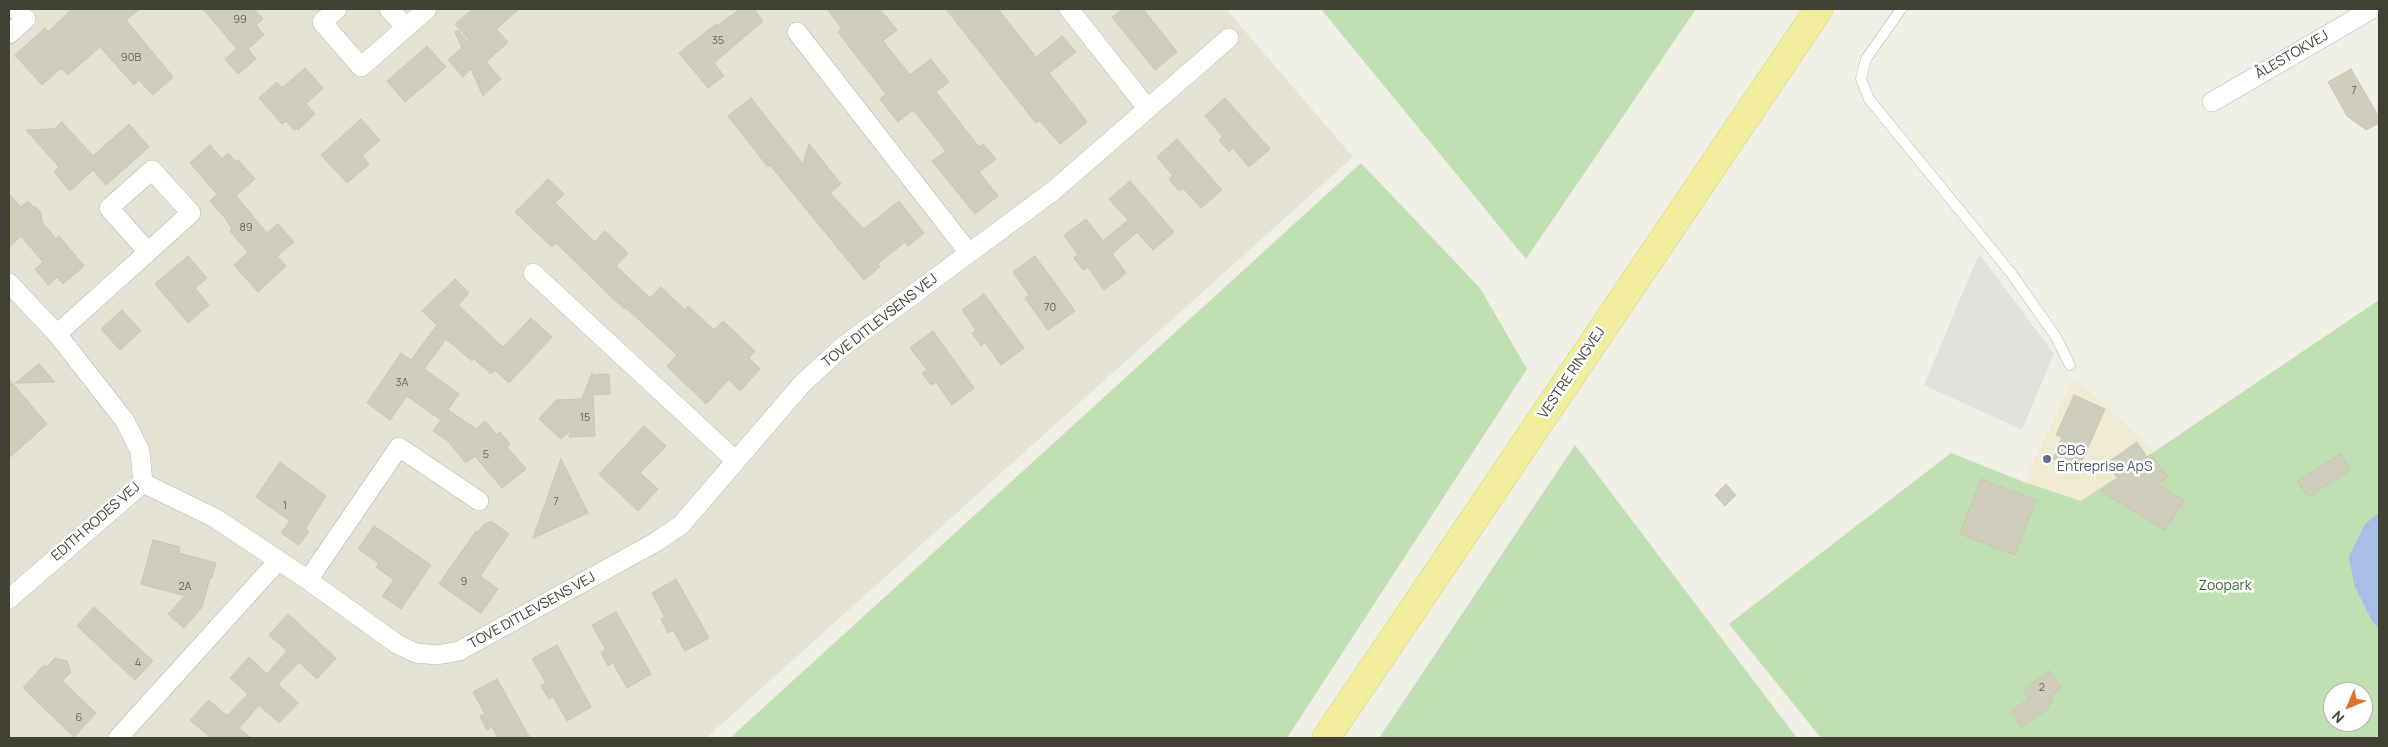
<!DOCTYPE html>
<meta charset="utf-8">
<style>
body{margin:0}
#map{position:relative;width:2388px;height:747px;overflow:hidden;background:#f0efe5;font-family:Manrope,sans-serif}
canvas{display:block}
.frame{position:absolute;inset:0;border:10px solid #414035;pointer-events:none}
.north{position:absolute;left:2323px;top:682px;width:50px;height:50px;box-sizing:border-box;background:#fff;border:1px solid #b3b3ae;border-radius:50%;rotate:225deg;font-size:14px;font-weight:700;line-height:20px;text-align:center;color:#414035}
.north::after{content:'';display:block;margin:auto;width:18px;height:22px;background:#de722d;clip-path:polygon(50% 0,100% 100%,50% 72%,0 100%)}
</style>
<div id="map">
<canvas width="2388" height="747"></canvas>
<div class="frame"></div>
<div class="north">N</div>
</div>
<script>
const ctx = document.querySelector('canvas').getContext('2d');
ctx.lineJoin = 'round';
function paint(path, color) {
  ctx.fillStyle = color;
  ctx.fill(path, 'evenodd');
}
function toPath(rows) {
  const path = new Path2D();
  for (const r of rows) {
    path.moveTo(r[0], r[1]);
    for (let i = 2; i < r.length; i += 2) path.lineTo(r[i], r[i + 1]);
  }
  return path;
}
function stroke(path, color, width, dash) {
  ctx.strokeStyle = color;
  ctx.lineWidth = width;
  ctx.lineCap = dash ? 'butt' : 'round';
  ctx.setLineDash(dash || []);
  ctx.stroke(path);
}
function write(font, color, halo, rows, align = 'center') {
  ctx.font = font + ' Manrope,sans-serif';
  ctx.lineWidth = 5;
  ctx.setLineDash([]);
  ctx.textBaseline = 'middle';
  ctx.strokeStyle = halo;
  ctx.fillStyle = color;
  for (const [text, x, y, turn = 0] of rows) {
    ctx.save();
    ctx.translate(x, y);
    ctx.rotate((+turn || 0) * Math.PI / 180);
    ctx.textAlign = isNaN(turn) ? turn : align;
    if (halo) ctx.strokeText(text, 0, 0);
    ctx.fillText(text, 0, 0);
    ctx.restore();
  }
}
paint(toPath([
 [9,9,1226,9,1353,157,706,738,9,738]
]), '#e3e2d3');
paint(toPath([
 [2074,377,2154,451,2081,501,2024,482]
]), '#f0ead2');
paint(toPath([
 [1321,9,1696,9,1526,259],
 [1361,163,1480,288,1527,369,1287,738,730,738],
 [2379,300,2379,738,1821,738,1729,624,1951,453,2024,482,2081,501],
 [2333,692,2363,692,2363,722,2333,722],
 [1575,445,1797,738,1379,738]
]), '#c0dfb2');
paint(toPath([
 [1979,254,2054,354,2022,430,1924,385]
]), '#e1e0dc');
paint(toPath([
 [2379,513,2379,629,2372,621,2354,585,2349,556,2365,524]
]), '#a8bee6');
const building = toPath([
 [72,9,140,9,126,20,173,77,153,95,139,80,134,85,100,47,68,75,61,68,42,85,15,55,45,28,48,32,72,9],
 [203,9,254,9,263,19,256,25,264,35,248,49,256,59,238,74,225,59,237,49,203,9],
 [473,9,519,9,496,29,508,42,486,62,501,79,483,96,471,69,463,77,448,60,462,48,455,32,458,30,468,42,470,41,455,24,473,9],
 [740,9,754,9,763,21,714,63,724,76,708,88,679,53,716,24,717,26,740,9],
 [827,9,880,9,897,30,883,41,910,75,931,59,949,82,936,92,979,147,983,144,996,159,979,172,998,196,975,214,932,161,946,151,913,110,898,122,880,99,886,94,838,32,842,28,827,9],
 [946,9,998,9,1036,57,1062,36,1076,52,1049,73,1087,122,1060,144,1040,121,1036,123,946,9],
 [1123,9,1143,9,1177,52,1155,70,1112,17,1123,9],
 [427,46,446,67,405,102,387,81,427,46],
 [305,68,323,88,306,104,315,114,298,130,297,128,294,130,286,121,282,124,259,98,277,82,282,88,305,68],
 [2351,69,2379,117,2379,123,2366,130,2347,116,2328,82,2351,69],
 [751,98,803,164,809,144,841,184,830,193,864,229,899,201,924,233,908,246,905,242,877,264,880,267,864,280,770,165,768,167,728,116,751,98],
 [1225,98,1270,149,1249,167,1233,148,1229,152,1219,140,1223,137,1205,116,1225,98],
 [361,119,380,140,362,156,369,164,347,183,321,155,361,119],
 [62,122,93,156,129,124,149,147,106,185,93,170,70,191,54,172,59,167,26,130,54,129,62,122],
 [1177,139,1222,190,1201,208,1183,188,1179,191,1169,179,1173,176,1157,157,1177,139],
 [210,145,222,159,228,153,236,162,238,160,255,179,236,196,267,233,278,224,294,242,277,256,286,266,258,292,234,265,248,252,230,231,232,229,225,218,210,201,217,194,190,163,210,145],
 [548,179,564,194,555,203,595,242,605,231,628,253,616,266,650,298,661,287,685,310,688,306,714,330,723,321,755,351,749,358,760,369,740,391,729,379,706,404,667,366,677,355,625,307,624,309,556,243,552,247,515,212,548,179],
 [1130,181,1174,232,1153,250,1137,232,1112,254,1126,273,1104,290,1088,267,1083,270,1074,258,1078,255,1064,235,1086,219,1103,241,1128,220,1109,199,1130,181],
 [9,194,21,207,28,201,33,207,36,207,41,213,42,222,56,239,59,236,84,266,63,284,57,277,48,285,35,269,43,262,21,236,9,247,9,194],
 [188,256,207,278,195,288,209,305,188,323,155,284,188,256],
 [1035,256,1075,311,1048,330,1025,298,1029,295,1013,272,1035,256],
 [455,279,469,293,458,305,503,347,531,318,552,337,509,383,495,370,491,374,474,359,472,361,446,339,424,369,459,394,445,414,448,410,476,429,485,421,497,435,500,432,510,444,507,447,526,469,502,488,475,456,466,463,448,441,433,431,441,420,407,396,390,420,367,403,401,353,411,360,437,325,422,311,455,279],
 [984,294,1024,348,1001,365,985,342,981,346,972,333,976,330,962,310,984,294],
 [122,310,141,331,120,350,101,329,122,310],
 [933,331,974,388,952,405,936,382,931,385,922,373,927,370,910,348,933,331],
 [39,364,55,382,15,383,39,364],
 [592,373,593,375,609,374,610,394,593,395,595,436,569,437,571,430,561,439,539,419,556,400,582,399,592,373],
 [9,379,47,424,9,458,9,379],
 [2074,395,2105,409,2078,470,2053,459,2062,437,2056,435,2074,395],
 [644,426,666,446,640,473,658,489,638,511,599,474,644,426],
 [2137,442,2147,457,2151,454,2168,477,2158,484,2184,501,2165,530,2101,491,2118,479,2107,463,2137,442],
 [2341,454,2350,470,2308,497,2298,481,2341,454],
 [561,459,588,513,533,538,544,507,561,459],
 [280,462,326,496,305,529,309,531,299,545,281,533,290,521,256,497,280,462],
 [1981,479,2036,500,2015,555,1960,534,1981,479],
 [1726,484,1736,495,1725,506,1715,495,1726,484],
 [491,521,509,534,480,576,498,589,481,613,439,584,476,531,478,532,483,525,491,521],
 [374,526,431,565,401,609,382,596,394,580,376,567,379,563,358,549,374,526],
 [153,540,180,547,179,553,216,563,212,578,210,578,202,607,184,628,168,614,185,596,141,584,153,540],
 [676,579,709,638,685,651,673,630,668,633,661,619,665,617,652,593,676,579],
 [94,607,153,661,135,680,77,626,94,607],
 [616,612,651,674,627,688,613,663,608,666,601,652,606,650,592,625,616,612],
 [288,614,336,658,317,679,299,662,278,684,298,703,279,723,259,705,239,728,251,738,211,738,190,720,209,700,227,716,248,694,230,678,249,657,267,674,287,651,269,635,288,614],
 [557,645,591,707,567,721,553,696,549,699,541,686,546,683,532,659,557,645],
 [55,658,67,661,71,672,62,681,96,713,74,737,23,688,44,665,47,667,55,658],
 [2050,671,2062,688,2050,696,2053,701,2048,705,2049,708,2022,727,2011,711,2029,699,2023,690,2050,671],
 [497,679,530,738,498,738,492,727,487,730,480,716,485,714,473,692,497,679]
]);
paint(building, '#d0cdbc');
stroke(building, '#cac6b0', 1);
const service = toPath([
 [1901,9,1866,59,1861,79,1869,99,2011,273,2056,337,2070,365]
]);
const minor = toPath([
 [337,9,322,22,361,67,427,9],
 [389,9,406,27],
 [1069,9,1148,109],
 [797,32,969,253],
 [9,34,26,19,16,9],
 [2212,102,2372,9],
 [533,273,735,460],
 [9,283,57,334,125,421,140,451,143,483,9,599],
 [57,334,148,252,109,208,152,170,191,213,148,252],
 [143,483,215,518,308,580,397,644,416,653,437,655,459,651,654,543,681,525,802,384,841,348,1053,191,1229,38],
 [308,580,399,447,479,501],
 [118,738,278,561]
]);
const primary = toPath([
 [1326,738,1819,9]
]);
stroke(service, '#bab8a9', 11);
stroke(minor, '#bab8a9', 20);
stroke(primary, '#d3cd6f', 29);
stroke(service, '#fff', 10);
stroke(minor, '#fff', 19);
stroke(primary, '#f1ed9d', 28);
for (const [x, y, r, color] of [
 [2047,459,5,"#5c6f8a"]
]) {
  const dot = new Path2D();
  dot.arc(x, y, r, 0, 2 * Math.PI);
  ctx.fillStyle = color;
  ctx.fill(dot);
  stroke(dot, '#fff', 2);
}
write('11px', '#656357', null, [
 ["99",240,20],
 ["35",718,41],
 ["90B",131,58],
 ["7",2354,91],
 ["89",246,228],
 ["70",1050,308],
 ["3A",402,383],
 ["15",585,418],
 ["5",486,455],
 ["7",556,502],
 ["1",285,506],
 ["9",464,582],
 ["2A",185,587],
 ["4",138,663],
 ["2",2042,688],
 ["6",79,718]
]);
write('14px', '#414035', '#fff', [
 ["ÅLESTOKVEJ",2292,55,-30],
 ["TOVE DITLEVSENS VEJ",880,321,-38],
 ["VESTRE RINGVEJ",1572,373,-56],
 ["EDITH RODES VEJ",96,522,-41],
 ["TOVE DITLEVSENS VEJ",532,611,-29]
]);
write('14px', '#4e5e75', '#fff', [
 ["CBG",2057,451],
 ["Entreprise ApS",2057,467]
], 'left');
write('14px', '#396b30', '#fff', [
 ["Zoopark",2225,586]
]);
</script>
